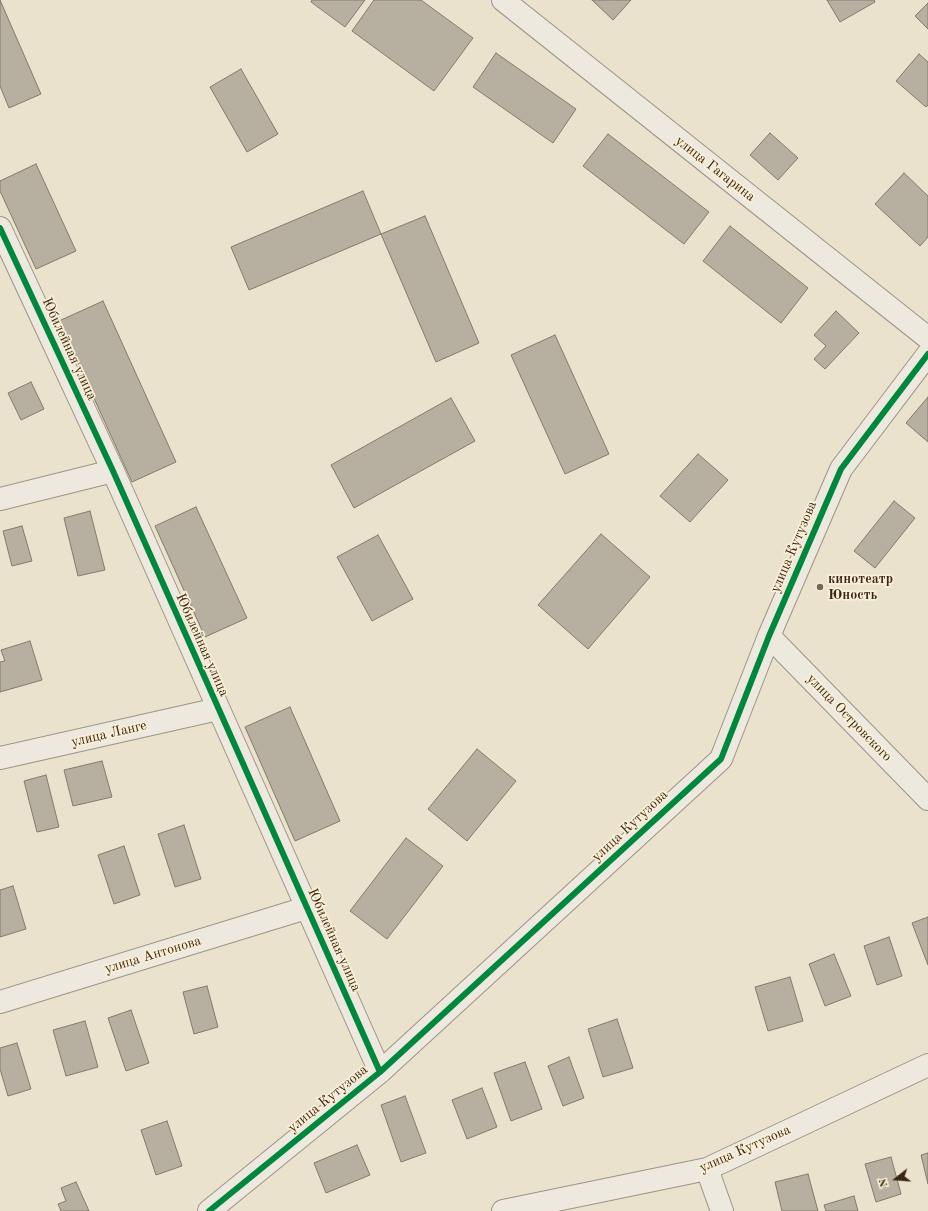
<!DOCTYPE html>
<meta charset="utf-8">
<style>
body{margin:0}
#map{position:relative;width:928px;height:1211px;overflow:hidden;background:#ebe2cd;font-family:"Old Standard TT",serif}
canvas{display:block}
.north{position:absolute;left:876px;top:1159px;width:40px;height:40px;-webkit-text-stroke:3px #faefd6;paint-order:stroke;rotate:253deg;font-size:11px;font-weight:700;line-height:16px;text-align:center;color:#382613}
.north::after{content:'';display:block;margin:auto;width:14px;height:18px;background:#382613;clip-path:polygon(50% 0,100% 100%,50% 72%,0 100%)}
</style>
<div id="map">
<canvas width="928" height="1211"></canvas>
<div class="north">N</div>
</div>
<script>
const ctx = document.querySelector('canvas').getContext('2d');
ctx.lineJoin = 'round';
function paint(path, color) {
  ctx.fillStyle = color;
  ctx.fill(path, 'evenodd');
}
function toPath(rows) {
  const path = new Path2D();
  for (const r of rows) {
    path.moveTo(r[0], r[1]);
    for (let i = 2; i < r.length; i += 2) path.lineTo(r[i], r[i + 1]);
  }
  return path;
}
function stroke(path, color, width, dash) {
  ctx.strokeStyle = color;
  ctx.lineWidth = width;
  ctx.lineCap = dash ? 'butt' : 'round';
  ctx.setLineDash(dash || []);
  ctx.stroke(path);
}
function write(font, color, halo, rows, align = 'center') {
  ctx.font = font + ' "Old Standard TT",serif';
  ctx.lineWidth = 3.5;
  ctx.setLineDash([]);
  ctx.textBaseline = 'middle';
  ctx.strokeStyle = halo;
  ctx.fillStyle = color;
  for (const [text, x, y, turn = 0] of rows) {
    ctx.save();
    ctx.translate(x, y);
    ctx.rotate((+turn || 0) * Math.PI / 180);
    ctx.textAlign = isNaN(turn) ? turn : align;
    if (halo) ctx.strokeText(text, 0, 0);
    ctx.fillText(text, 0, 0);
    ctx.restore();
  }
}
const building = toPath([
 [0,0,41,94,9,108,0,86,0,0],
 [312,0,365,0,345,27,311,2,312,0],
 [374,0,421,0,473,38,434,91,352,31,374,0],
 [592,0,631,0,613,20,592,0],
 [827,0,874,0,875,2,840,22,827,0],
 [928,3,928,29,915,16,928,3],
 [496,53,576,109,553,143,473,87,496,53],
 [919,54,928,62,928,105,926,107,896,81,919,54],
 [241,69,278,134,247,152,210,87,241,69],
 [770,133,798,158,778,180,750,155,770,133],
 [608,134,709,212,684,244,583,166,608,134],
 [36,164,76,251,36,269,0,191,0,181,36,164],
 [904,173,928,196,928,237,920,246,875,204,904,173],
 [363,191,381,234,249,290,231,247,363,191],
 [425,216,479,343,436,362,381,234,425,216],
 [730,226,808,288,781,323,703,261,730,226],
 [103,301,176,462,132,482,59,321,103,301],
 [836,311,859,333,825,369,814,359,826,346,814,335,836,311],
 [555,335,609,454,565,474,511,355,555,335],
 [31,382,44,409,21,420,8,393,31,382],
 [928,397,928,442,906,423,928,397],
 [451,398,475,441,354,508,331,465,451,398],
 [698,454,728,480,690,522,660,496,698,454],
 [894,501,915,518,875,568,854,551,894,501],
 [196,507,247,618,205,637,155,526,196,507],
 [90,511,105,570,78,576,64,518,90,511],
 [22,526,32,561,12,566,3,531,22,526],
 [601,534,650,577,588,649,538,605,601,534],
 [378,535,413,599,372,621,337,557,378,535],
 [30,641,42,680,0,692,0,662,5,661,1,650,30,641],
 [290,707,340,821,295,841,245,727,290,707],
 [477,749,516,781,467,841,428,809,477,749],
 [102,761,112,797,73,806,64,770,102,761],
 [46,775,59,827,37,832,24,781,46,775],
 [184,825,201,879,175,887,158,834,184,825],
 [406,838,443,866,387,939,350,911,406,838],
 [124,846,140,895,114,904,98,855,124,846],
 [13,886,26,929,0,937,0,890,13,886],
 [928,917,928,965,912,923,928,917],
 [889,937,902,976,877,985,864,946,889,937],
 [834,954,851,996,825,1006,809,964,834,954],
 [790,977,803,1021,768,1031,755,987,790,977],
 [207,986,218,1027,194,1034,183,992,207,986],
 [131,1010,149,1063,126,1071,108,1018,131,1010],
 [617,1019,633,1068,603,1077,588,1029,617,1019],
 [85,1021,98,1067,66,1076,53,1030,85,1021],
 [17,1043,31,1089,8,1096,0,1069,0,1048,17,1043],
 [569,1057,584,1098,563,1106,548,1066,569,1057],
 [525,1062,542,1109,511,1121,494,1073,525,1062],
 [482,1088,497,1127,467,1139,452,1100,482,1088],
 [405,1096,426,1153,401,1162,381,1105,405,1096],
 [167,1121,182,1166,156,1175,141,1130,167,1121],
 [357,1145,370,1175,326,1193,314,1163,357,1145],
 [928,1153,928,1184,921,1155,928,1153],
 [891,1157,901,1194,876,1202,865,1164,891,1157],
 [808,1174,818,1211,782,1211,775,1182,808,1174],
 [76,1182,89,1211,61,1211,58,1204,66,1201,61,1188,76,1182],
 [854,1196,858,1211,826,1211,824,1205,854,1196]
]);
paint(building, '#b7afa0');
stroke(building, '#827b6d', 1);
const minor = toPath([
 [503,0,928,338],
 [0,499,113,471],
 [769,636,928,799],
 [0,758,218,709],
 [0,1002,306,908],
 [707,1169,722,1211],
 [503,1211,707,1169,928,1065]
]);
const tertiary = toPath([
 [0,228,113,471,380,1072],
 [209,1211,380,1072,721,759,769,636,841,469,928,354]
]);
stroke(minor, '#9b9486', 24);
stroke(tertiary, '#9b9486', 24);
stroke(minor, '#eee9df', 22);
stroke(tertiary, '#eee9df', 22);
stroke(toPath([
 [0,228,113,471,380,1072],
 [209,1211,380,1072,721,759,769,636,841,469,928,354]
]), '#00873e', 6);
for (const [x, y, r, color] of [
 [820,587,4,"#776854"]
]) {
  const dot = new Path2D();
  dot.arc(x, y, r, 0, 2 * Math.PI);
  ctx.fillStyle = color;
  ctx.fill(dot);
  stroke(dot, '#faefd6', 1.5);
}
write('14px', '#382613', '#faefd6', [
 ["улица Гагарина",715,169,38],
 ["Юбилейная улица",69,349,65],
 ["улица Кутузова",794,547,-67],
 ["Юбилейная улица",202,645,66],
 ["улица Островского",849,718,46],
 ["улица Ланге",109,734,-13],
 ["улица Кутузова",630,826,-43],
 ["Юбилейная улица",334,940,66],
 ["улица Антонова",153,955,-17],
 ["улица Кутузова",328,1099,-39],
 ["улица Кутузова",745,1149,-24]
]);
write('bold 14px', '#382613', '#faefd6', [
 ["кинотеатр",828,579],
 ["Юность",828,595]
], 'left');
</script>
